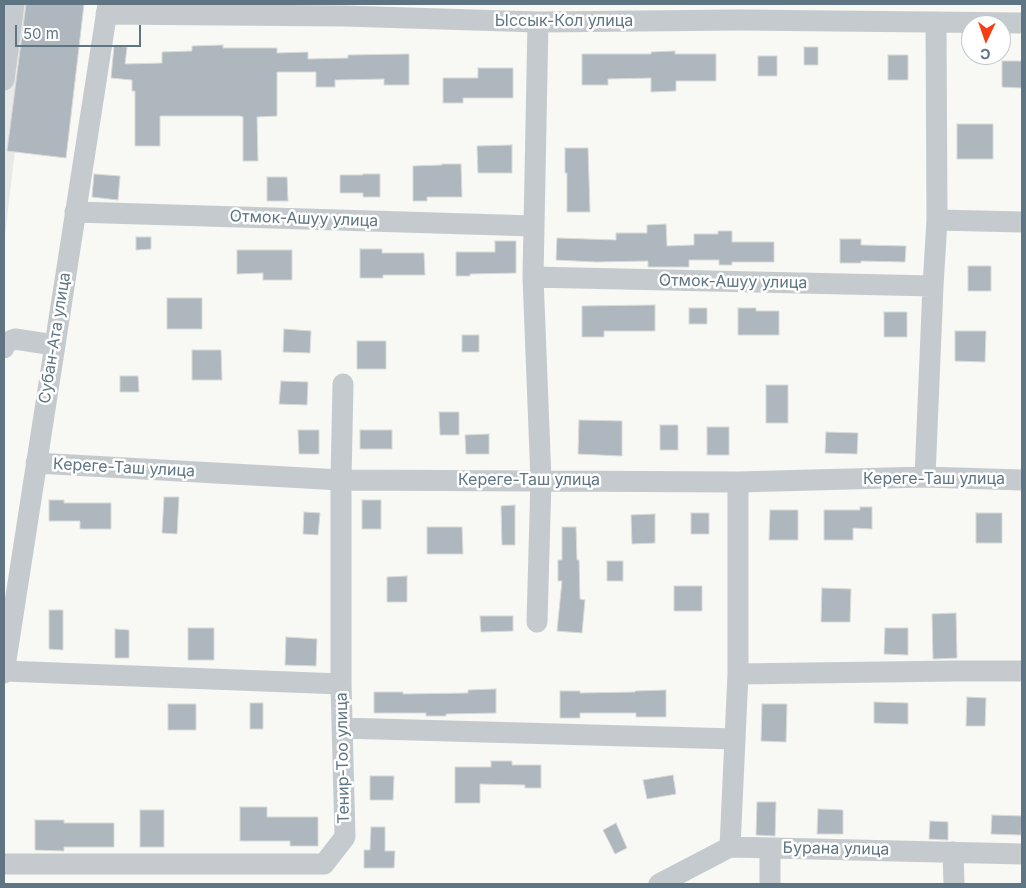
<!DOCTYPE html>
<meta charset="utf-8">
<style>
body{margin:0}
#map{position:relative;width:1026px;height:888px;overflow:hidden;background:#f8f8f4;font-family:Inter,sans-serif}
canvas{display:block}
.frame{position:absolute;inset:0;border:5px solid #5f7583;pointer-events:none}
.north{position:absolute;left:961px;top:15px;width:50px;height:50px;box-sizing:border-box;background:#fff;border:1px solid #bfc8cd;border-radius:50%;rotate:183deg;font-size:14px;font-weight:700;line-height:20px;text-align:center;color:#5f7583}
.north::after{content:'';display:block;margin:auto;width:18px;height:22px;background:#f63e16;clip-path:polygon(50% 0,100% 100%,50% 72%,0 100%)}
.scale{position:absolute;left:15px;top:25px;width:126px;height:22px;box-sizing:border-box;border:2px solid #5f7583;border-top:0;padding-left:6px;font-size:15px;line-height:18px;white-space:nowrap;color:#5f7583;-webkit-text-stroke:4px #fff;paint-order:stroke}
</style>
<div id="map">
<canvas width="1026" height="888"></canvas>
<div class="frame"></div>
<div class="north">С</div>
<div class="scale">50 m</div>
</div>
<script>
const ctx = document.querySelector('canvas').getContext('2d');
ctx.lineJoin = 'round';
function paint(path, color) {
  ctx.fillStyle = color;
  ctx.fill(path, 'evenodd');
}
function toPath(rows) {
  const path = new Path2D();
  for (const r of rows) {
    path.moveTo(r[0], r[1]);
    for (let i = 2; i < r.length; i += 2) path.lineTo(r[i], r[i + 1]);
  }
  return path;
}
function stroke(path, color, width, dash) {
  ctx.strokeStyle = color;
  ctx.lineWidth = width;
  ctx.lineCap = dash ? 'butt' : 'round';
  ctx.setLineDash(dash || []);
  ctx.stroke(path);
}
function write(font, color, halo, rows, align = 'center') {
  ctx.font = font + ' Inter,sans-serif';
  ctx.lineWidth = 5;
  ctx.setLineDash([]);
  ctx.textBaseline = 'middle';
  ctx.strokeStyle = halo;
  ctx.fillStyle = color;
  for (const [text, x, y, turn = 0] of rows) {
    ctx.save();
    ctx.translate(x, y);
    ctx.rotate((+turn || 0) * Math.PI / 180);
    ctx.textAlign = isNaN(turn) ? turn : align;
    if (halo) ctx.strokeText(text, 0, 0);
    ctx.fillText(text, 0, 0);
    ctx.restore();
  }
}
paint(toPath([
 [4,4,32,4,4,244]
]), '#e8e9e8');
const building = toPath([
 [26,4,84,4,66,158,7,151,26,4],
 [223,45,223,48,277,48,277,53,308,52,308,59,348,58,348,55,409,54,409,85,384,85,384,79,335,80,335,87,316,87,316,72,277,72,277,116,257,117,258,161,243,161,243,117,240,116,160,116,160,146,135,146,135,91,132,91,132,80,111,78,114,46,127,47,125,64,162,63,162,52,192,51,192,46,223,45],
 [804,47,818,47,818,65,804,65,804,47],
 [675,51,675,54,716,54,716,81,676,81,676,91,651,92,651,78,608,79,608,85,582,85,582,54,651,54,651,52,675,51],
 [888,55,908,55,908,80,888,80,888,55],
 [758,56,777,56,777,76,758,76,758,56],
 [1002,61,1022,61,1022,88,1002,87,1002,61],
 [478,68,513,68,513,98,463,98,463,103,443,103,443,78,478,78,478,68],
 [957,124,993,124,993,159,957,159,957,124],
 [512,145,512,173,478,173,477,146,512,145],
 [565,148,588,148,590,212,567,212,567,173,565,173,565,148],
 [442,164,461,164,462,197,427,197,427,201,413,201,413,166,442,165,442,164],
 [94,174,120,176,118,200,92,197,94,174],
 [363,174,380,174,380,197,363,197,363,193,340,193,340,175,363,175,363,174],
 [267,177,287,177,288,201,267,201,267,177],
 [666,224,667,246,694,245,694,234,718,234,718,231,732,231,732,242,774,242,774,262,732,262,732,265,719,265,719,260,689,260,689,267,648,267,648,261,596,262,556,260,557,238,616,240,616,233,647,233,647,225,666,224],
 [136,237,151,237,151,249,136,250,136,237],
 [840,239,861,239,861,245,906,246,905,262,861,261,861,263,840,263,840,239],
 [495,241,516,241,516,273,470,274,470,276,456,276,456,252,495,252,495,241],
 [360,249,382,249,382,253,424,253,425,275,383,275,383,278,360,278,360,249],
 [237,250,292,250,292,280,263,280,263,273,237,274,237,250],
 [968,266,991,266,991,291,968,291,968,266],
 [167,298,202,298,202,329,167,329,167,298],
 [655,305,655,331,604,331,604,337,582,337,582,306,655,305],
 [689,308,707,308,707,324,689,324,689,308],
 [738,308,756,308,756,311,779,311,779,335,738,335,738,308],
 [884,312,907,312,907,337,884,337,884,312],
 [284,329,311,331,310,353,283,352,284,329],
 [955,331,986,331,985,362,955,361,955,331],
 [462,335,479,335,479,352,462,352,462,335],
 [357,341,386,341,386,369,357,369,357,341],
 [192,350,221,350,222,380,192,380,192,350],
 [120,376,138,376,139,392,120,392,120,376],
 [281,381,308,382,307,405,279,404,281,381],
 [766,385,788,385,788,423,766,423,766,385],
 [439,412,459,412,459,435,440,435,439,412],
 [579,420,622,421,622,456,578,454,579,420],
 [660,425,678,425,678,450,660,450,660,425],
 [707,427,729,427,729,455,707,455,707,427],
 [298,430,319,430,319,454,299,454,298,430],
 [360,430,392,430,392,449,360,449,360,430],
 [826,432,858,433,857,454,825,453,826,432],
 [489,434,489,454,466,454,465,435,489,434],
 [164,497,179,497,177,534,162,533,164,497],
 [49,500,64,500,64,503,111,503,111,529,80,529,80,521,49,521,49,500],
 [362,500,381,500,381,529,362,529,362,500],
 [515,505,515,545,502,545,501,506,515,505],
 [860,507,872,507,872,529,853,528,853,540,824,540,824,510,860,510,860,507],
 [770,510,798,510,798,540,769,540,770,510],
 [304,512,320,513,318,535,303,534,304,512],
 [691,513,709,513,709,534,691,534,691,513],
 [976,513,1002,513,1002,543,976,543,976,513],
 [655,514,655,543,632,544,631,515,655,514],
 [427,527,462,527,463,554,427,554,427,527],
 [562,527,576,527,577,560,579,560,580,599,585,600,582,633,557,631,562,581,558,581,558,560,562,560,562,527],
 [607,561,623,561,623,581,607,581,607,561],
 [407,576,407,602,387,602,387,577,407,576],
 [674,586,702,586,702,611,674,611,674,586],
 [822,588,851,589,850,622,821,622,822,588],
 [49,610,63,610,63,650,49,649,49,610],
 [956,613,957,658,933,659,932,614,956,613],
 [480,616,513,616,513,631,481,632,480,616],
 [188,628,214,628,214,660,188,660,188,628],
 [885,628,908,628,908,655,884,654,885,628],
 [115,629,129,630,129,658,115,658,115,629],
 [286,637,317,639,316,666,285,665,286,637],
 [496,689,496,713,446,714,446,716,426,716,426,713,374,713,374,692,403,692,403,694,468,693,468,690,496,689],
 [666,690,666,717,636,717,636,713,580,713,580,718,560,718,560,691,580,691,580,693,635,692,635,691,666,690],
 [967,697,986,698,985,726,966,726,967,697],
 [874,702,908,703,908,724,874,723,874,702],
 [250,703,263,703,263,729,250,729,250,703],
 [168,704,196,704,196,730,168,730,168,704],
 [762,704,787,704,786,742,761,741,762,704],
 [491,761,512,761,512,765,541,765,541,788,525,788,525,785,480,784,480,803,455,803,455,767,491,767,491,761],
 [673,775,676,794,647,799,643,780,673,775],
 [370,776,394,776,393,800,370,800,370,776],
 [757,802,776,802,775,836,756,835,757,802],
 [240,807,267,807,267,817,318,817,318,846,290,846,290,841,240,841,240,807],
 [818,809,843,810,843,834,817,834,818,809],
 [140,810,164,810,164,847,140,847,140,810],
 [992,815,1022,816,1021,835,991,834,992,815],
 [35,820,64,820,64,823,114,823,114,847,64,847,64,851,35,850,35,820],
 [930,821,948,822,948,840,929,839,930,821],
 [616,823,627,848,615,854,603,830,616,823],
 [371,827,385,827,385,851,395,851,394,868,364,868,364,850,370,850,371,827]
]);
paint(building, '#adb7bd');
stroke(building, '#d9d9d7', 1);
stroke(toPath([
 [106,14,345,16,538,22,740,20,1022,23],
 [4,80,14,4],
 [75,212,534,226],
 [937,220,1022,222],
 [533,277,933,286],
 [4,348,5,343,15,339,54,345],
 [36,463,341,480,738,482,925,477,1022,480],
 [925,477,933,286,937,220,936,22],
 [537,622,541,480,533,277,538,22],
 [4,671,341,684],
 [4,673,108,4],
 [738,674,954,671,1022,671],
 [342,728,735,739],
 [730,847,738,674,738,482],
 [770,848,770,884],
 [953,852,954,884],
 [4,864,324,864,345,837,341,684,341,480,343,384],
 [659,884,730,847,1022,854]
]), '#c4cacd', 21);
write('16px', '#5f7583', '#fff', [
 ["Ыссык-Кол улица",564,21],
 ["Отмок-Ашуу улица",304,219,2],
 ["Отмок-Ашуу улица",733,282,1],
 ["Субан-Ата улица",55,338,-81],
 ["Кереге-Таш улица",124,468,3],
 ["Кереге-Таш улица",934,479],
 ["Кереге-Таш улица",529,480],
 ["Тенир-Тоо улица",343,758,-91],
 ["Бурана улица",836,849,1]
]);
</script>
